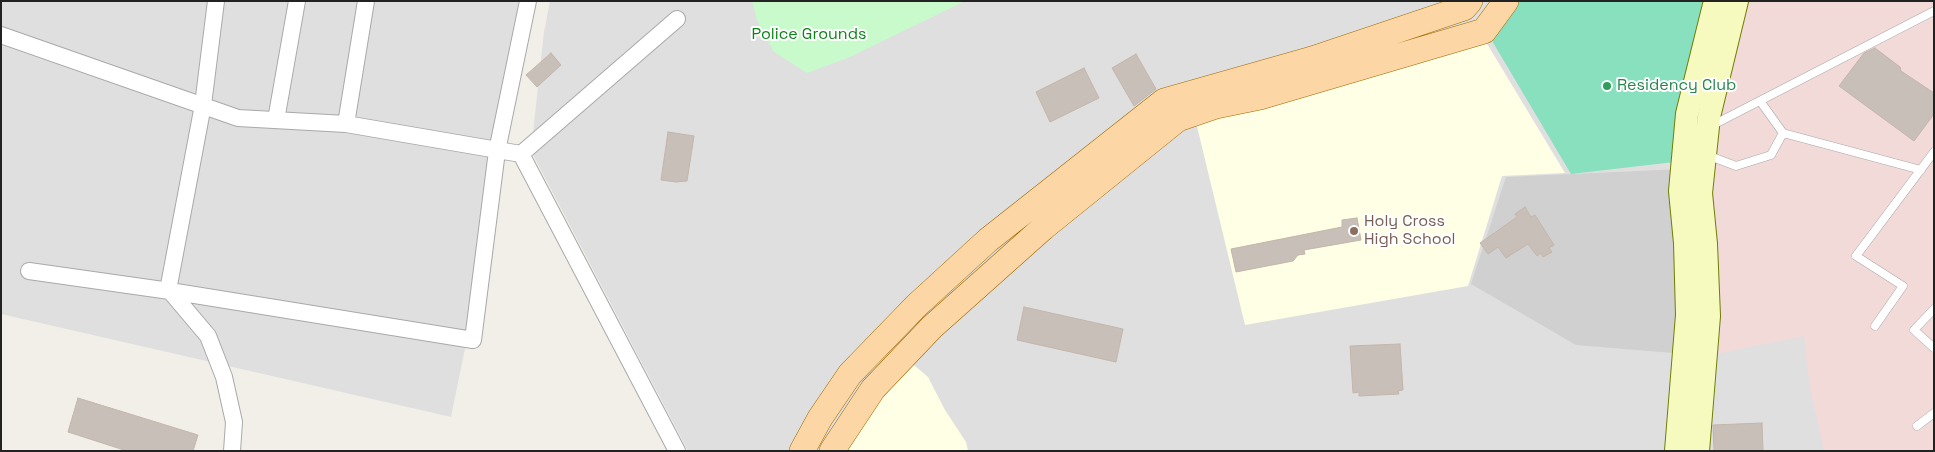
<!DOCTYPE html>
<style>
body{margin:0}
#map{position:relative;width:1935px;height:452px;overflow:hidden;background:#f2efe9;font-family:"Space Grotesk",sans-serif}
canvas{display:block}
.frame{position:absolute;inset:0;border:2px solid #222;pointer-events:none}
</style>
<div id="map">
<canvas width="1935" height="452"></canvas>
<div class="frame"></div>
</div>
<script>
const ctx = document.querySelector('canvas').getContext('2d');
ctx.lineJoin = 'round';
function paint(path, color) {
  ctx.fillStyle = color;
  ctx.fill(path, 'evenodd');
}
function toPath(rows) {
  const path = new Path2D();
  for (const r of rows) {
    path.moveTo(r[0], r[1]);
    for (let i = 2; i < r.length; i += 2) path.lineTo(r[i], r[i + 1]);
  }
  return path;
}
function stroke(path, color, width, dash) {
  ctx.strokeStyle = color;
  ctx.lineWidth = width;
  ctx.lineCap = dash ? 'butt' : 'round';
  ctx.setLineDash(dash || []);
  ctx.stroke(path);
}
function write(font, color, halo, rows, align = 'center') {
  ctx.font = font + ' "Space Grotesk",sans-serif';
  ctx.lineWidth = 4;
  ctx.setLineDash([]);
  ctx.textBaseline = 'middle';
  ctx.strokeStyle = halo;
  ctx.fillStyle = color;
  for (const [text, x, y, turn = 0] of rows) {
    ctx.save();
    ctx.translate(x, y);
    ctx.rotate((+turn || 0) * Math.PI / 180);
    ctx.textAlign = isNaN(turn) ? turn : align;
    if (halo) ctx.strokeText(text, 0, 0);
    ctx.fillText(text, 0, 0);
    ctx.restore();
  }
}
paint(toPath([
 [1,1,536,1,451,417,1,314],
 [550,1,1934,1,1934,451,688,451,531,151,544,32]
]), '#e0dfdf');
paint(toPath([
 [1737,1,1934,1,1934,451,1824,451,1810,388,1804,336,1706,356,1701,193]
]), '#f2dad9');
paint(toPath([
 [1480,32,1565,173,1502,176,1468,286,1245,325,1194,114],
 [914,365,928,377,945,410,966,442,968,451,836,451,869,408]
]), '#ffffe5');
paint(toPath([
 [1682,169,1685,354,1576,345,1471,284,1506,177]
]), '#d0d0d0');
paint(toPath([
 [752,1,965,1,850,57,807,73,774,52,757,20]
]), '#c8facc');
paint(toPath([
 [1506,1,1715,1,1683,161,1571,174,1485,29]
]), '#88e0be');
const building = toPath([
 [1875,48,1900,67,1901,71,1934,93,1934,114,1914,141,1839,86,1864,53,1875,48],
 [551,53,561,65,537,87,526,75,551,53],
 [1136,54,1156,89,1134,106,1112,68,1136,54],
 [1084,68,1099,98,1050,122,1036,92,1084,68],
 [668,132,694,136,687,181,676,182,661,180,668,132],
 [1525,207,1531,217,1535,215,1554,245,1549,248,1552,252,1543,257,1541,253,1537,256,1528,244,1506,258,1498,247,1488,254,1480,243,1517,217,1515,214,1525,207],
 [1357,218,1361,240,1304,250,1305,254,1298,255,1293,261,1236,272,1231,249,1342,227,1342,220,1357,218],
 [1024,307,1123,329,1116,362,1017,340,1024,307],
 [1400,344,1403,390,1398,391,1399,394,1359,396,1359,392,1353,393,1350,346,1400,344],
 [78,398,198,435,193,451,127,451,68,432,78,398],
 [1762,423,1763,451,1714,451,1713,425,1762,423]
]);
paint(building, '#c7bfb8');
stroke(building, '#c4b6ab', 1);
const service = toPath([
 [1711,126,1934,11],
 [1783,133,1921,170],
 [1707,155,1736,166,1771,155,1783,133,1760,101],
 [1934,309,1914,330,1934,348],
 [1875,326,1903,286,1856,256,1934,152],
 [1917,426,1934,413]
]);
const minor = toPath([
 [216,1,203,105,169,285,170,291,208,336,224,377,234,422,232,451],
 [1,35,238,118,346,124,521,154,677,19],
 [276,120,297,1],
 [346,124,366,1],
 [521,154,677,451],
 [29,271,170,291,473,340,497,151,528,1]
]);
const secondary = toPath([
 [1676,451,1687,315,1685,243,1680,191,1687,114,1715,1],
 [1698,451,1709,316,1706,244,1701,193,1709,117,1737,1]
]);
const primary = toPath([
 [802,451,820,418,850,374,917,305,988,240,1164,101,1312,59,1464,8,1470,1],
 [832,451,873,389,932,327,1043,228,1178,119,1216,106,1260,97,1484,31,1506,1]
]);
stroke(service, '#a9a9a9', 9);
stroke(minor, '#a9a9a9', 18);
stroke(secondary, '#707d05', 24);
stroke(primary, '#a06b00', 26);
stroke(service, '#fff', 8);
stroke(minor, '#fff', 16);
stroke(secondary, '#f7fabf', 22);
stroke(primary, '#fcd6a4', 25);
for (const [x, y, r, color] of [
 [1607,86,5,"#2e9e5b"],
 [1354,231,5,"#8d6e63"]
]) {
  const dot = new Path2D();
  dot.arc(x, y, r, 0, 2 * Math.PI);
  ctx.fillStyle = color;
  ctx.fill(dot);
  stroke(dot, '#fff', 2);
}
write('16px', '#0c8416', '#fff', [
 ["Police Grounds",809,35]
]);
write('16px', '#27864d', '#fff', [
 ["Residency Club",1617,86]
], 'left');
write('16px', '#785e54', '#fff', [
 ["Holy Cross",1364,222],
 ["High School",1364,240]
], 'left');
</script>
